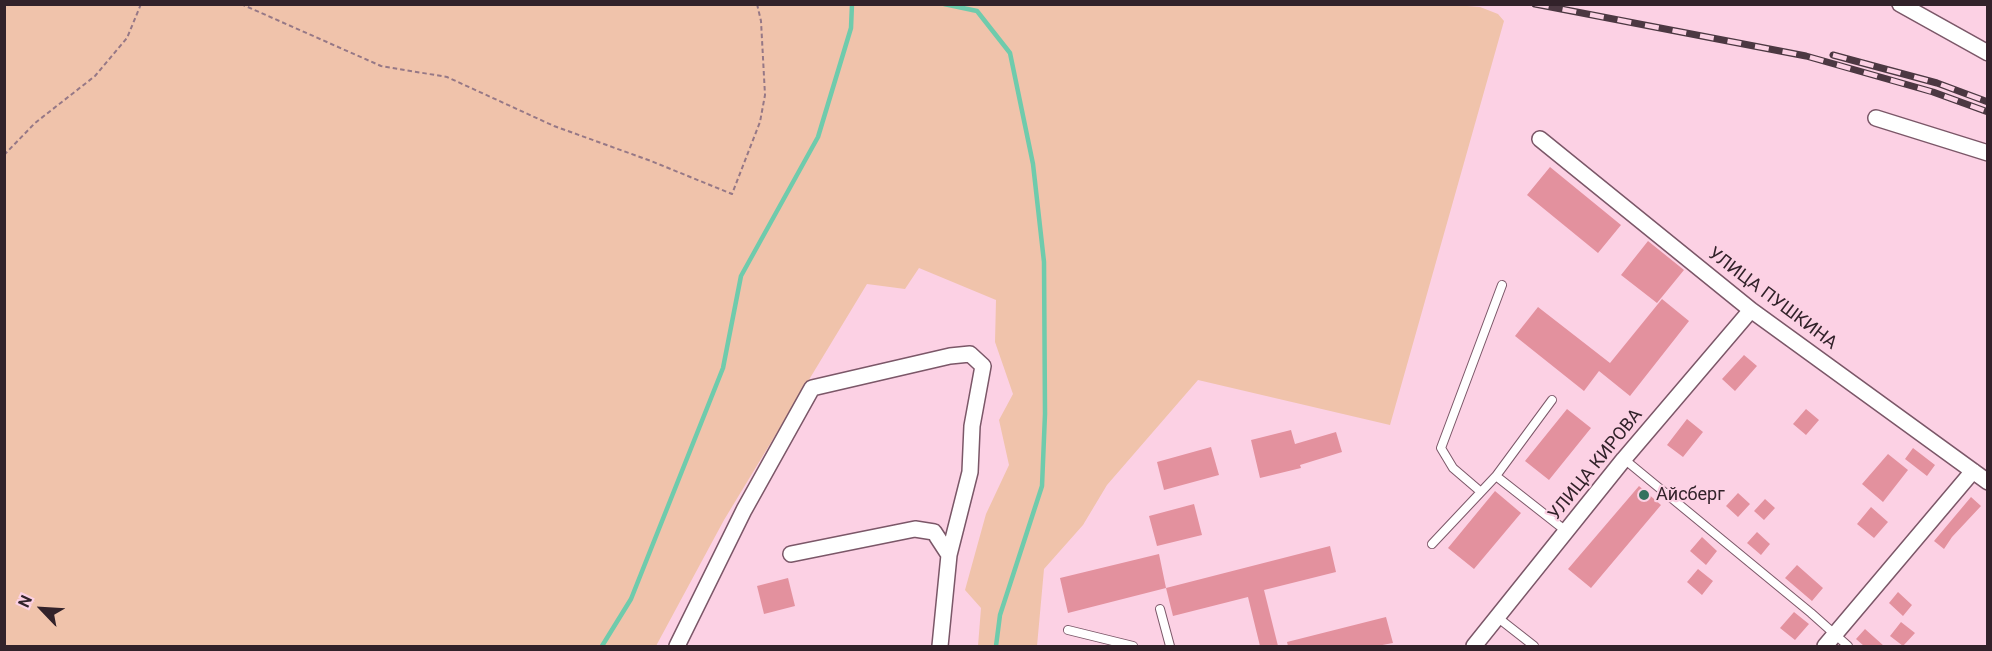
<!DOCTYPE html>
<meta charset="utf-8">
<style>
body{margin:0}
#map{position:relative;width:1992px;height:651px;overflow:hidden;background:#fcd1e4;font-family:Roboto,sans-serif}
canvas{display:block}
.frame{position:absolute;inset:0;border:6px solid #32222a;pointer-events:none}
.north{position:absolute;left:12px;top:579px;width:60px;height:60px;-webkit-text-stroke:4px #fcd1e4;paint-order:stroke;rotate:295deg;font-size:16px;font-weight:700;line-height:24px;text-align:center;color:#32222a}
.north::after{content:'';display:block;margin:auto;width:21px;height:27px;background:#32222a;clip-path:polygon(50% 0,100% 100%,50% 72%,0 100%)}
</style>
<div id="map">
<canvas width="1992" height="651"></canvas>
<div class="frame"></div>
<div class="north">N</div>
</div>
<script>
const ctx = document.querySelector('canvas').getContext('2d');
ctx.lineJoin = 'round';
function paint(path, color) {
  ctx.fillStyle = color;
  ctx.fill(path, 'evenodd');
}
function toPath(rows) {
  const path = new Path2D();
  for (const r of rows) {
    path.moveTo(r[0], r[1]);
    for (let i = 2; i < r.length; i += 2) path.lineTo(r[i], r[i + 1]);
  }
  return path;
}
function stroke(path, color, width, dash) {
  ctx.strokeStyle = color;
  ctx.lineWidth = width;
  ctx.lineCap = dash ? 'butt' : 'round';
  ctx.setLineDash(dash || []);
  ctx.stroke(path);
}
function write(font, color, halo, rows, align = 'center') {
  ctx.font = font + ' Roboto,sans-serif';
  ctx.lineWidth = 4.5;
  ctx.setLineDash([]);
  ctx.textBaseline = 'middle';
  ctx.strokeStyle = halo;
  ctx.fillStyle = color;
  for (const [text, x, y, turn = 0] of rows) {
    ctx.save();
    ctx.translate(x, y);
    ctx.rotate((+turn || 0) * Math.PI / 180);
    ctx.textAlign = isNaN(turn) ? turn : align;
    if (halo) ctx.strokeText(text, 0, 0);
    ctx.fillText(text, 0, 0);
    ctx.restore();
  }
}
paint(toPath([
 [1441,4,1480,7,1498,14,1504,21,1390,425,1198,380,1107,485,1083,525,1044,569,1037,646,978,646,981,608,965,590,986,514,1009,465,999,420,1013,394,995,342,996,300,919,268,905,289,867,284,724,520,656,646,5,646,4,5]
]), '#f0c3ab');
stroke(toPath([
 [944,4,977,11,1010,53,1033,164,1044,262,1045,414,1042,486,1000,615,996,646],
 [602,646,631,599,723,368,741,276,818,137,851,28,852,4]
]), '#6fcbac', 4.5);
paint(toPath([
 [1550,167,1621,225,1598,253,1527,195],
 [1648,241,1684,270,1657,303,1621,275],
 [1662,299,1689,321,1630,396,1599,371,1584,391,1515,336,1538,307,1610,363],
 [1744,355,1757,366,1735,391,1722,379],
 [1567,409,1591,428,1549,480,1525,461],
 [1806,409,1819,420,1806,435,1793,424],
 [1687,419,1703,432,1683,457,1667,445],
 [1291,430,1295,444,1336,432,1342,452,1300,465,1301,468,1260,478,1251,440],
 [1211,447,1219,475,1164,490,1157,462],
 [1913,448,1935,465,1927,476,1905,459],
 [1888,454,1908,470,1883,502,1862,484],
 [1639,486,1661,505,1591,588,1568,569],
 [1495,491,1521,513,1474,569,1448,548],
 [1738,493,1750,504,1738,517,1726,506],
 [1971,497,1981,506,1952,537,1944,549,1934,541],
 [1765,499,1775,508,1764,520,1754,511],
 [1194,504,1202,535,1157,546,1149,516],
 [1871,507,1888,522,1874,538,1857,524],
 [1757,532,1770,544,1761,555,1747,543],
 [1702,537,1717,551,1706,565,1690,551],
 [1330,546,1336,572,1264,590,1278,646,1260,646,1248,597,1173,616,1166,588],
 [1159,554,1166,588,1068,613,1060,578],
 [1797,565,1823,588,1812,601,1785,578],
 [1698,569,1713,581,1702,595,1687,582],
 [788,578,795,606,764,614,757,586],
 [1898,592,1912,605,1903,616,1889,603],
 [1794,612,1809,624,1795,640,1780,628],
 [1386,617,1393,643,1377,646,1288,646,1287,642],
 [1901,622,1915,633,1903,646,1890,636],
 [1865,629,1884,646,1864,646,1856,639]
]), '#e3919e');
const service = toPath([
 [1552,400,1496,476,1566,531],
 [1624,459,1811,613,1848,646],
 [1481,492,1453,468,1441,448,1502,285],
 [1432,544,1496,476],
 [1160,609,1170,646],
 [1497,617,1534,646],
 [1068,630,1133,646]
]);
const minor = toPath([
 [1900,4,1988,53],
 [1876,118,1988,153],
 [1540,139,1751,310,1988,482],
 [791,554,915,529,934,532,949,555],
 [677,646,744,510,812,388,950,356,970,354,983,366,972,426,970,472,949,555,940,646],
 [1474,646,1624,459,1751,310],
 [1825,646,1973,471]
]);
stroke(service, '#7b5768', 10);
stroke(minor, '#7b5768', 18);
stroke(toPath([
 [241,4,381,66,447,77,554,126,651,161,732,194,760,122,765,95,761,21,757,4],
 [4,155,35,123,95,76,127,38,141,4]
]), '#967886', 2, [4.5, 3]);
stroke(service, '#fff', 8);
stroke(minor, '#fff', 15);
const rail = toPath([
 [1535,4,1806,56,1933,92,1988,112],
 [1833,55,1937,83,1988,102]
]);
stroke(rail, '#4c3842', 7);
stroke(rail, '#fcd1e4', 4.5, [14]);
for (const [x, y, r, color] of [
 [1644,495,6,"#35725e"]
]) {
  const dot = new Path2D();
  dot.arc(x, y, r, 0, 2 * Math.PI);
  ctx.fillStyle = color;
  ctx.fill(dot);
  stroke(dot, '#fcd1e4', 2);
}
write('18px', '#32222a', '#fcd1e4', [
 ["УЛИЦА ПУШКИНА",1772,299,37],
 ["УЛИЦА КИРОВА",1596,465,-51]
]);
write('18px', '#32222a', '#fcd1e4', [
 ["Айсберг",1656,495]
], 'left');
</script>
